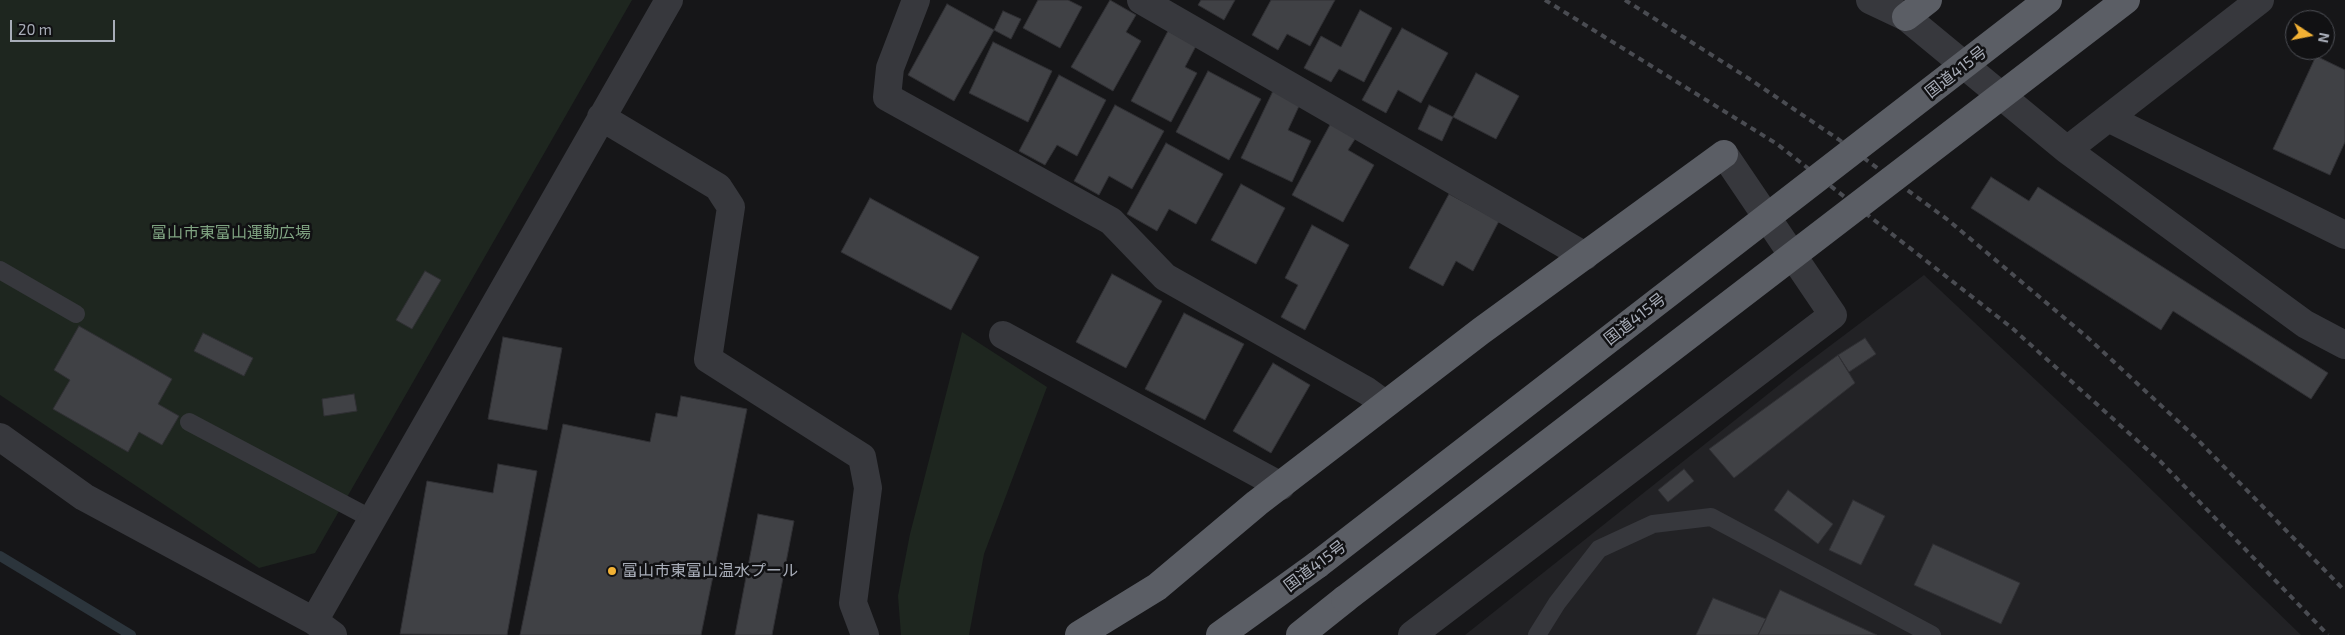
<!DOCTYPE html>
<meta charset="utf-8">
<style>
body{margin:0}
#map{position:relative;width:2345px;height:635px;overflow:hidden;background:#161618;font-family:"Exo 2",sans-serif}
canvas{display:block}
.north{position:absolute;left:2285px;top:10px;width:50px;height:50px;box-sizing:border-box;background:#111113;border:1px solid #4d4f55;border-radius:50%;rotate:101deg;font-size:14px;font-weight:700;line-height:20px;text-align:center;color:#a8adb8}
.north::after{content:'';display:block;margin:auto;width:18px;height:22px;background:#f2b134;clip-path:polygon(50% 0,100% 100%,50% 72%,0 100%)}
.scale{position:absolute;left:10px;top:20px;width:105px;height:22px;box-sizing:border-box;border:2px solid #a8adb8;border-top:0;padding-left:6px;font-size:15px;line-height:18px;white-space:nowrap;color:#a8adb8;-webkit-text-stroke:4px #111113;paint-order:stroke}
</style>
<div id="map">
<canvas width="2345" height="635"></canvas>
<div class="north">N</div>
<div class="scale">20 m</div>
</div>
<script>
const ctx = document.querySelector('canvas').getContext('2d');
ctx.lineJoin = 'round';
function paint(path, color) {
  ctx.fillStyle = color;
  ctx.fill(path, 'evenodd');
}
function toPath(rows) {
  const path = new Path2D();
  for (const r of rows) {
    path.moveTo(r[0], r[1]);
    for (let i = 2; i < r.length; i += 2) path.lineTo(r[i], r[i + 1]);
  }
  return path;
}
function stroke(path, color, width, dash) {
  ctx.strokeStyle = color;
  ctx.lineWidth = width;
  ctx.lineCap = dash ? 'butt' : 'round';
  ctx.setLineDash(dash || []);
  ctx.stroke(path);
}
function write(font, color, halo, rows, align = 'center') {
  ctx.font = font + ' "Exo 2","Noto Sans JP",sans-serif';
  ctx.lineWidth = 5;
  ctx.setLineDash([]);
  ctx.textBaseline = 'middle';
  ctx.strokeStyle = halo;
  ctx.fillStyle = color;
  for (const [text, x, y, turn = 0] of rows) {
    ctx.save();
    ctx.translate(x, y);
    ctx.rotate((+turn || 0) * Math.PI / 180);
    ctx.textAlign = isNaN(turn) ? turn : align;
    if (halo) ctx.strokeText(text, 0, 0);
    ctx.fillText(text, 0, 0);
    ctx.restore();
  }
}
paint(toPath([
 [1924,275,2125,464,2301,635,1465,635,1798,370]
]), '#222225');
paint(toPath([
 [0,0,632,0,315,553,259,568,0,395],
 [962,332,1047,387,984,554,969,635,901,635,898,596,910,534]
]), '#1e261f');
stroke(toPath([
 [0,556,131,635]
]), '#2c353c', 10);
const building = toPath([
 [1038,0,1068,0,1082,7,1060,48,1023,28,1038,0],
 [1110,0,1136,15,1126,32,1141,41,1113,91,1071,67,1110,0],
 [1201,0,1235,0,1224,20,1198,5,1201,0],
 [1271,0,1335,0,1310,46,1287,34,1278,50,1252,35,1271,0],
 [947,4,994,30,954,101,908,75,947,4],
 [1360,10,1392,28,1364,82,1339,69,1331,82,1304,68,1321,36,1341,47,1360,10],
 [1003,11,1021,19,1011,39,994,30,1003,11],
 [1402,28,1448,53,1421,103,1398,90,1386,113,1362,100,1402,28],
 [1168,31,1196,46,1185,67,1197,73,1171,122,1131,101,1168,31],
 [993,42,1052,71,1028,122,969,93,993,42],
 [2316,56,2345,70,2345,142,2330,175,2273,149,2316,56],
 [1208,71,1261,99,1229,160,1176,132,1208,71],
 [1476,73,1519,96,1496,139,1453,117,1476,73],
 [1059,75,1106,100,1077,156,1057,145,1045,165,1019,151,1059,75],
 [1273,91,1300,104,1288,130,1311,141,1292,182,1241,158,1273,91],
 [1115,105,1164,131,1132,189,1109,176,1099,195,1074,181,1115,105],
 [1429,105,1453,117,1442,141,1418,129,1429,105],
 [1331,123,1357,136,1348,150,1374,165,1343,222,1292,195,1331,123],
 [1166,143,1223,174,1196,224,1169,209,1157,231,1127,214,1166,143],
 [1991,177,2029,201,2038,187,2328,373,2311,399,2173,311,2161,330,1971,208,1991,177],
 [1241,184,1285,208,1256,264,1211,240,1241,184],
 [1449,194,1499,221,1473,271,1456,261,1443,286,1409,268,1449,194],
 [870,198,979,257,951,310,841,252,870,198],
 [1312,225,1349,245,1305,330,1281,317,1298,285,1285,278,1312,225],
 [425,271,441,280,412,329,396,320,425,271],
 [1112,274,1162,301,1126,368,1076,342,1112,274],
 [1184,313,1244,344,1205,420,1145,389,1184,313],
 [79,326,172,379,158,404,179,416,162,445,139,432,128,452,53,409,70,380,54,370,79,326],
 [203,333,253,358,244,376,194,351,203,333],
 [503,337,562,348,547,430,488,419,503,337],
 [1865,338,1876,354,1849,372,1838,355,1865,338],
 [1838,355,1855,383,1734,478,1709,449,1838,355],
 [1273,363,1310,385,1271,453,1233,431,1273,363],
 [354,394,357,411,324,416,322,399,354,394],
 [681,396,747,409,701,635,520,635,563,424,650,442,656,413,677,417,681,396],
 [498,464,537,471,507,635,400,634,427,481,493,493,498,464],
 [1684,469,1694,481,1668,502,1658,490,1684,469],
 [1788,490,1833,524,1818,544,1774,510,1788,490],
 [1853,500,1885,516,1861,565,1829,550,1853,500],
 [758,514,794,521,772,635,735,635,758,514],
 [1933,544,2020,583,2001,624,1914,585,1933,544],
 [1780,590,1877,635,1758,635,1780,590],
 [1713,598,1766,619,1758,635,1696,635,1713,598]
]);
paint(building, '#404145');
stroke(building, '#303034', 1);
stroke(toPath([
 [0,270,76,314],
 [189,422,372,519],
 [1537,635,1557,603,1599,549,1653,524,1711,517,1932,635]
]), '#37383d', 18);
stroke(toPath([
 [916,0,890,68,887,97,1111,221,1165,277,1367,391,1385,404],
 [1141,0,1585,256],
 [1870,0,1906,17,2067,150,2305,324,2345,345],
 [601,117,718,187,731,207,708,359,862,457,868,488,853,603,865,635],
 [2108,118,2345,235],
 [2067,150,2260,0],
 [1003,335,1281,486],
 [0,437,84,497,314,621,333,635],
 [314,621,669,0]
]), '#37383d', 28);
stroke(toPath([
 [1412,635,1833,315,1724,154]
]), '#37383d', 28);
stroke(toPath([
 [1906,17,1928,0],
 [1079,635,1157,587,1257,503,1481,331,1724,154],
 [1220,635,1317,565],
 [1300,635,1345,599]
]), '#5b5e65', 28);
stroke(toPath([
 [1545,0,1777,144,2012,328,2160,461,2328,635],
 [1625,0,1748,78,1838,139,1948,220,2087,337,2194,436,2345,591]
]), '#4a4c52', 4, [6, 5]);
stroke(toPath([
 [1317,565,2048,0],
 [1345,599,2126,0]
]), '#5b5e65', 28);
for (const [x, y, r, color] of [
 [612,571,5,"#f2b134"]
]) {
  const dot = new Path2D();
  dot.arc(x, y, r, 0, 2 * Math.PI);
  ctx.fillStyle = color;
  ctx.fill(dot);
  stroke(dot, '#111113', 2);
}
write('16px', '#a8adb8', '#111113', [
 ["国道415号",1956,72,-38],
 ["国道415号",1635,319,-38],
 ["国道415号",1315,566,-37]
]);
write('16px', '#7fa381', '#111113', [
 ["富山市東富山運動広場",231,233]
]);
write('16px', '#a8adb8', '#111113', [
 ["富山市東富山温水プール",622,571]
], 'left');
</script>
